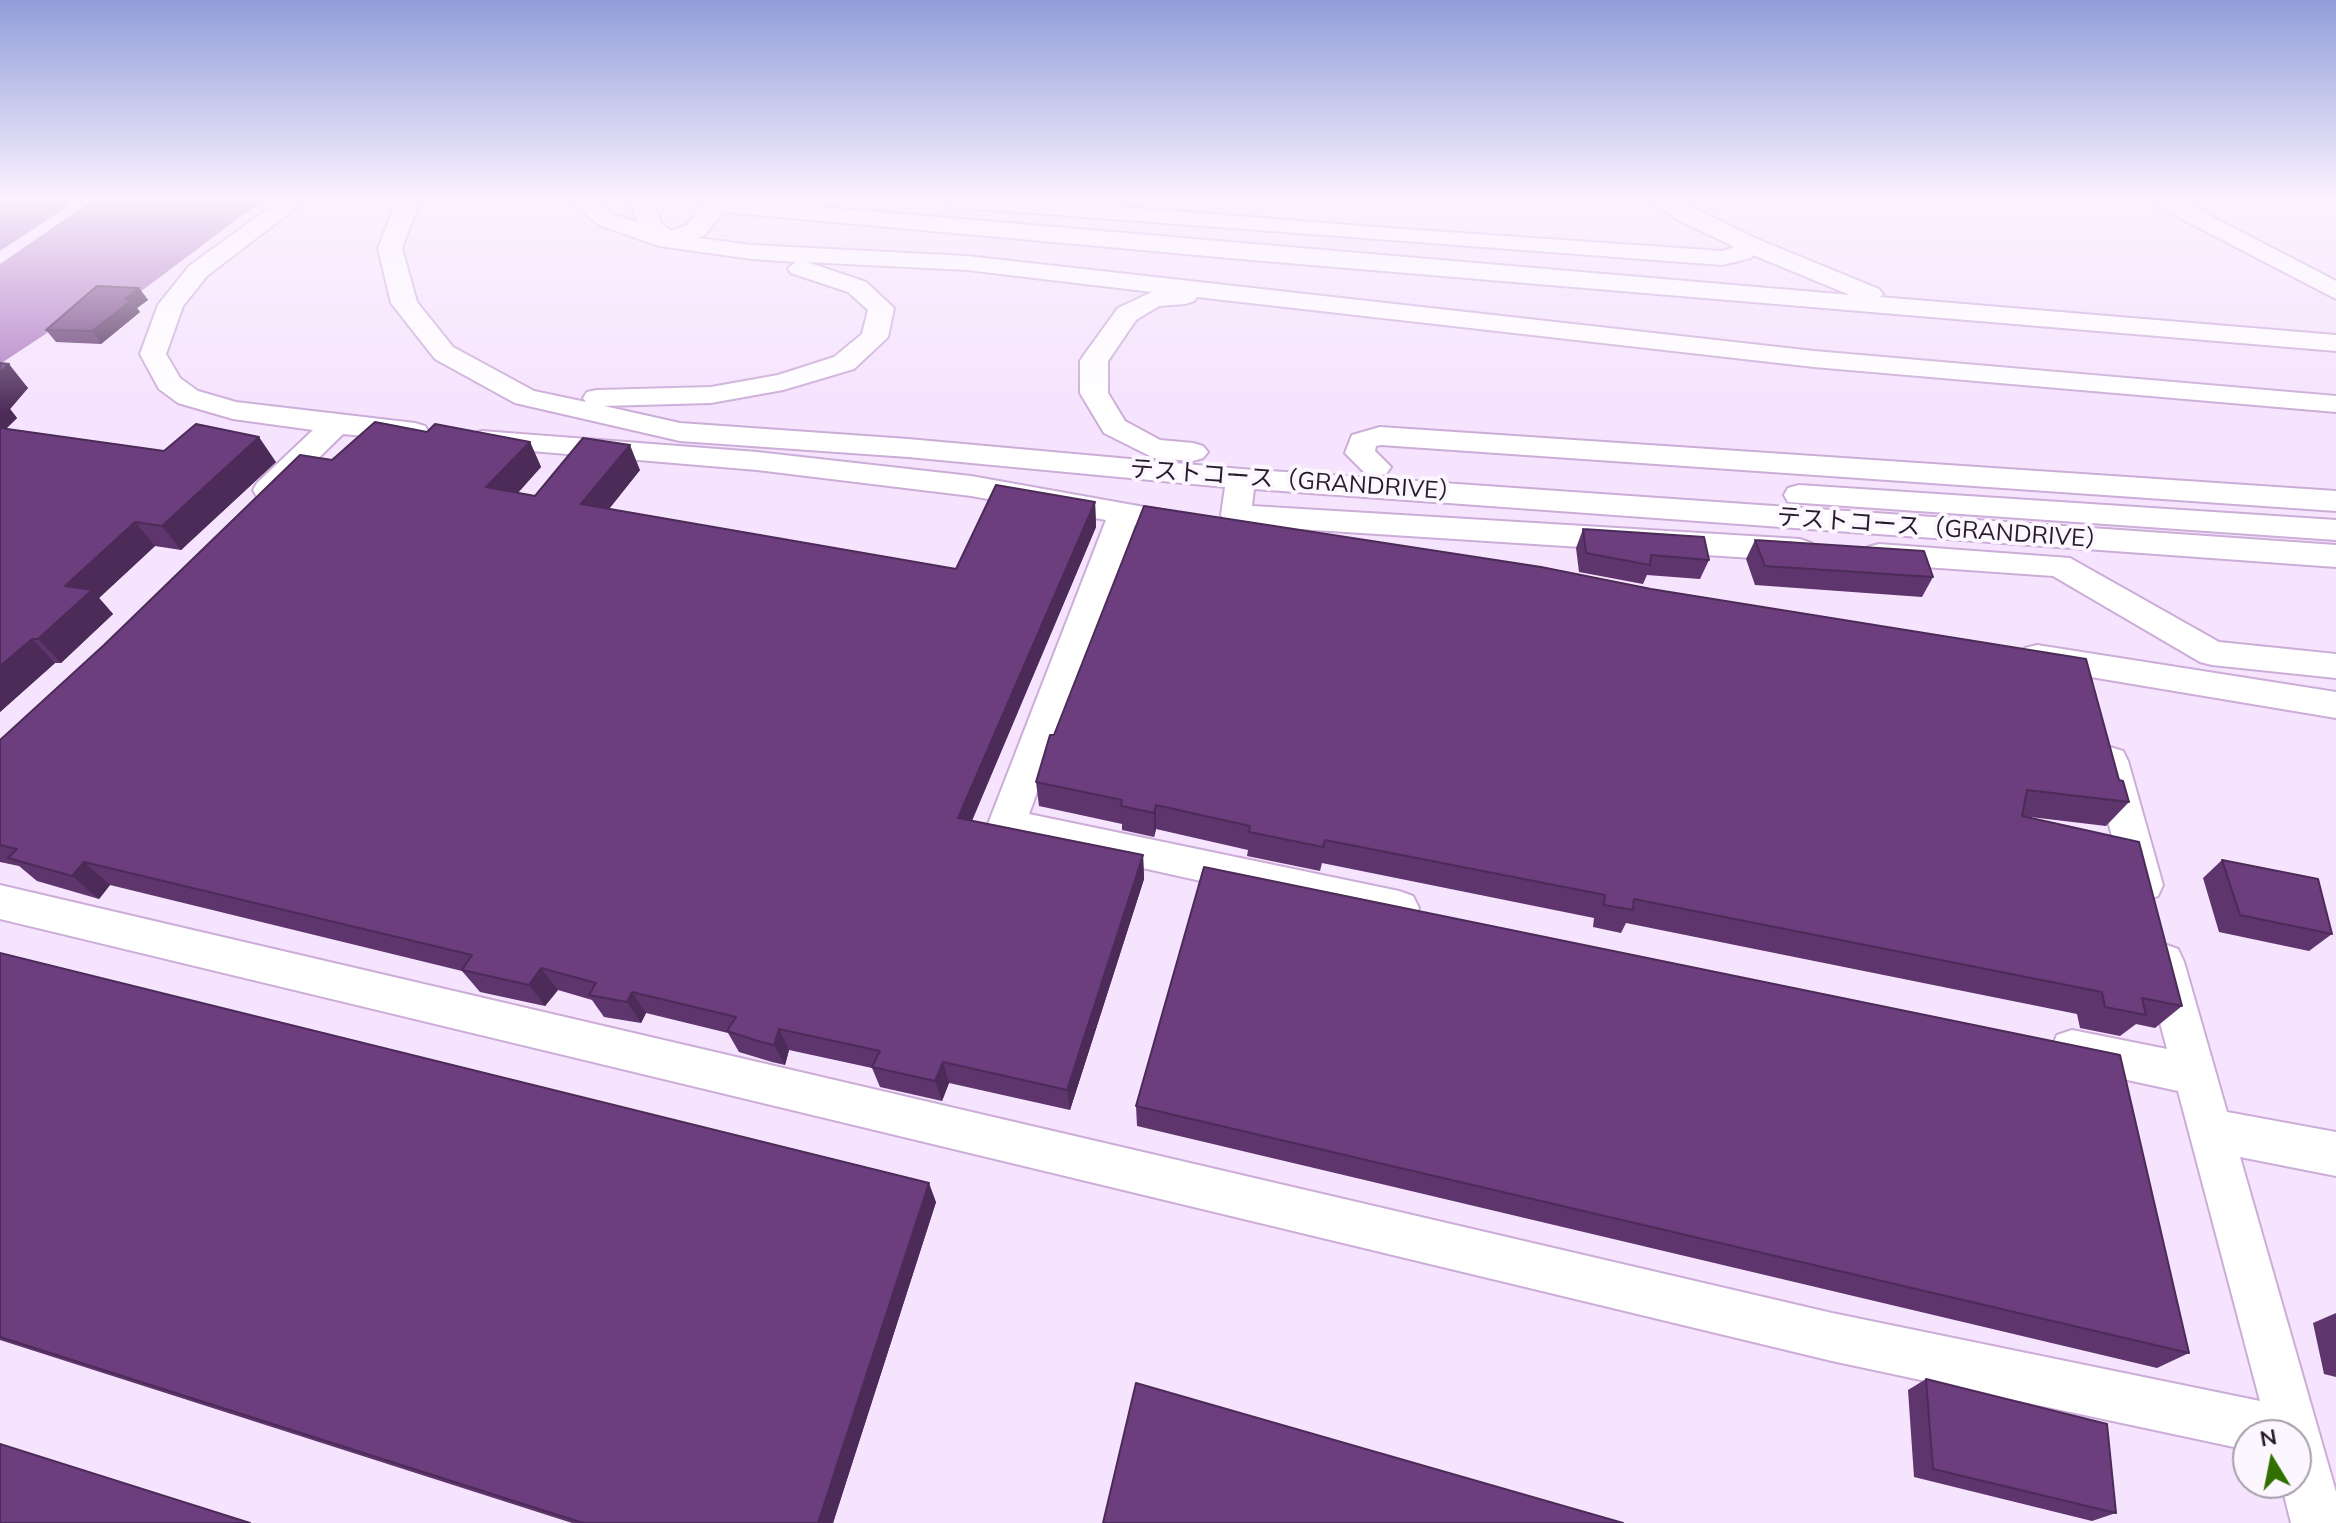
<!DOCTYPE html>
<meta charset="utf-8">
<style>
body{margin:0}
#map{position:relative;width:2336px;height:1523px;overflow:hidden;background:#f6e3fe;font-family:Mulish,sans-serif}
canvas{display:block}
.north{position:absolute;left:2232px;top:1419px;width:80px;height:80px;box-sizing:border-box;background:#fcf6ff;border:2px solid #a69eaa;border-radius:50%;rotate:350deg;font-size:22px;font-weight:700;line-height:32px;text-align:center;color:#261b2b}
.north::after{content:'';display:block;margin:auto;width:28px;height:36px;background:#316f00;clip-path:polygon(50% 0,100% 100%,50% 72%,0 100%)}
</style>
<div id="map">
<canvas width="2336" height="1523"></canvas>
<div class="north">N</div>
</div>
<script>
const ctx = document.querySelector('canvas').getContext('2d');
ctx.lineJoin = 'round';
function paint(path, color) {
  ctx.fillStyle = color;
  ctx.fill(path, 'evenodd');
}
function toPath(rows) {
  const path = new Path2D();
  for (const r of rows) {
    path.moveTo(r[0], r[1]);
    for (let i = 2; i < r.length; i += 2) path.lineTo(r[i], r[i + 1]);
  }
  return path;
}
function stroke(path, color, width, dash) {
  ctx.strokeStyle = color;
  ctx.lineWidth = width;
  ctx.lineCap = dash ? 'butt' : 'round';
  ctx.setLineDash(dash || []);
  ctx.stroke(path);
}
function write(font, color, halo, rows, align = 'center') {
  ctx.font = font + ' Mulish,"Noto Sans JP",sans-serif';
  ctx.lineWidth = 8;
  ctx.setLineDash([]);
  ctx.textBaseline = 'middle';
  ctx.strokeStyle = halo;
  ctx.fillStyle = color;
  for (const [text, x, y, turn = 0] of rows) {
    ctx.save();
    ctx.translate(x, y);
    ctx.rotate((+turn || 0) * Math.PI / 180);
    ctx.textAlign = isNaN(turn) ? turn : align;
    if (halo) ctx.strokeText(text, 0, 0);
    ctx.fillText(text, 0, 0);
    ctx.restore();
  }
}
paint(toPath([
 [0,200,78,200,0,251],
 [93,200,263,200,136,295,111,291,0,364,0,264]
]), '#af7dc2');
const minor = toPath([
 [280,200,306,200,207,276,183,306,166,354,180,378,198,391,236,402,415,423,425,426,429,432,425,438,415,441,343,434,279,497,268,500,257,497,253,490,257,483,313,430,233,419,178,403,159,389,140,354,158,305,189,266,280,200],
 [397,200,420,200,402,248,417,302,453,347,534,391,586,402,583,398,587,392,597,390,711,387,778,375,834,357,862,334,868,310,848,292,791,273,788,268,796,262,752,259,659,246,599,225,569,200,594,200,615,215,637,222,631,200,653,200,661,223,671,231,687,225,703,203,739,200,1850,295,1753,255,1751,258,1722,265,953,207,945,205,941,200,1035,200,1388,228,1722,251,1732,248,1733,246,1678,220,1651,200,1678,200,1755,238,1879,289,1883,294,1880,297,2336,335,2336,351,1252,260,723,212,705,235,698,238,752,245,967,256,1814,351,2336,396,2336,412,1814,367,1197,297,1194,301,1185,304,1159,306,1136,320,1108,361,1108,393,1125,421,1160,440,1193,443,1203,446,1208,452,1203,458,1193,461,1154,458,1104,433,1080,393,1080,361,1084,355,1118,308,1152,292,967,270,807,262,866,282,894,308,888,337,854,369,783,390,711,403,604,406,680,423,908,439,1241,469,2336,545,2336,567,1254,489,1252,506,1800,539,1811,543,1816,550,1811,557,1800,561,1236,525,1225,522,1221,515,1225,487,908,457,680,441,515,403,435,359,391,303,378,248,397,200],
 [2151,200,2180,200,2336,281,2336,299,2155,205,2151,200],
 [1380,427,2336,491,2336,511,1381,445,1376,446,1375,451,1391,467,1386,474,1376,476,1366,474,1345,453,1352,435,1380,427],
 [482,431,757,452,971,476,1200,517,1204,524,1200,531,1189,534,1135,525,1029,814,1399,891,1413,896,1419,908,1413,920,1399,925,994,835,988,824,1106,520,971,496,757,470,472,446,468,440,472,434,482,431],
 [1799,485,2336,520,2336,540,1788,502,1784,495,1788,488,1799,485],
 [1879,544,2070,558,2219,642,2336,654,2336,678,2212,665,2200,662,2053,576,1868,563,1863,555,1868,547,1879,544],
 [2037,645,2336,692,2336,718,2025,666,2020,657,2025,648,2037,645],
 [2110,747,2123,751,2128,761,2163,885,2158,896,2144,901,2130,896,2125,885,2092,761,2097,751,2110,747],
 [0,885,1832,1313,2260,1401,2178,1091,2072,1068,2057,1063,2051,1049,2057,1035,2072,1030,2167,1049,2144,962,2150,949,2164,944,2178,949,2184,962,2227,1112,2336,1132,2336,1176,2240,1157,2336,1492,2336,1523,2291,1523,2281,1483,2296,1483,2296,1435,2248,1435,2248,1450,1832,1361,0,919,0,885]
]);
stroke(minor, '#ccadd8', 4);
paint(minor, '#fff');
paint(toPath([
 [139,288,148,300,137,308,140,312,101,344,56,342,46,330],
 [0,363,28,388,10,409,17,418,6,429,164,451,276,462,181,550,155,546,99,598,113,614,61,663,55,663,0,712],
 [427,432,530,442,541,467,518,493,535,496,640,470,609,509,956,569,1095,502,1096,527,972,821,1143,855,1144,879,1070,1110,949,1083,942,1101,880,1087,872,1068,789,1050,785,1065,772,1062,739,1052,728,1033,646,1013,641,1023,604,1017,592,1000,558,990,545,1006,480,992,462,971,110,885,99,899,37,881,19,866,0,862,0,740,332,460],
 [1583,529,1709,560,1700,579,1647,575,1643,584,1579,572,1576,548],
 [1755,540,1933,577,1922,597,1755,585,1746,559],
 [2119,780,2129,802,2106,826,2022,816,2182,1006,2155,1028,2136,1024,2120,1036,2080,1028,2077,1014,1626,923,1621,933,1593,927,1594,918,1322,863,1320,871,1247,856,1248,850,1156,829,1154,837,1122,830,1122,824,1039,806,1036,782],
 [2222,860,2332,934,2309,951,2219,932,2203,878],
 [0,953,936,1202,833,1523,572,1523,0,1340],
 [1136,1106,2189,1353,2157,1368,1137,1126],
 [2336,1313,2336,1377,2324,1374,2313,1323],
 [1926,1379,2116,1513,2092,1521,1914,1477,1908,1390]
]), '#5e356c');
paint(toPath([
 [139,288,148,300,137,308,140,312,101,344,92,331,125,299],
 [9,364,28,388,10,409,17,418,0,434,0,373],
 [259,437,276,462,181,550,162,526],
 [530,442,541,467,499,513,486,487],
 [630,445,640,470,593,529,581,504],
 [1095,502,1096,527,963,841,958,818],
 [135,522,155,546,99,598,113,614,61,663,38,639,65,586],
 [32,639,55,663,0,712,0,666],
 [1156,805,1156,829,1154,837,1154,813],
 [1143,855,1144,879,1070,1110,1067,1090],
 [84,862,110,885,99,899,72,876],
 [541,968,558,990,545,1006,529,985],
 [632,992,646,1013,641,1023,627,1002],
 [779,1029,789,1050,785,1065,774,1045],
 [943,1062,949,1083,942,1101,935,1081],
 [929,1183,936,1202,833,1523,818,1523]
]), '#4c2b58');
const building = toPath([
 [97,286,139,288,125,299,132,300,92,331,46,330,97,286],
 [0,363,9,364,0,373,0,363],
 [375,422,427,432,435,424,530,442,486,487,535,496,583,438,630,445,581,504,956,569,996,485,1095,502,958,818,1143,855,1067,1090,943,1062,935,1081,872,1067,880,1051,779,1029,774,1045,761,1042,727,1031,736,1017,632,992,627,1002,589,995,596,983,541,968,529,985,462,970,472,955,84,862,72,876,8,858,17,849,0,845,0,740,104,645,300,455,332,460,375,422],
 [196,424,259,437,162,526,135,522,65,586,92,590,38,639,32,639,0,666,0,428,164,451,196,424],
 [1144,506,1541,567,1651,589,2086,659,2119,780,2123,781,2129,802,2027,790,2022,816,2139,842,2182,1006,2142,998,2146,1015,2105,1007,2102,992,1634,899,1633,910,1604,905,1605,895,1325,840,1323,847,1249,832,1250,826,1156,805,1154,813,1121,806,1122,800,1036,782,1050,735,1054,735,1144,506],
 [1583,529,1704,537,1709,560,1651,555,1650,565,1586,553,1583,529],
 [1755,540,1924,551,1933,577,1765,566,1755,540],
 [2222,860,2318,879,2332,934,2240,915,2222,860],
 [1204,867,2120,1055,2189,1353,1136,1106,1204,867],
 [0,953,929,1183,818,1523,583,1523,0,1337,0,953],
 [1926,1379,2107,1424,2116,1513,1933,1469,1926,1379],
 [1136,1383,1623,1523,1103,1523,1136,1383],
 [0,1444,250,1523,0,1523,0,1444]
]);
paint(building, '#6d3e7e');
stroke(building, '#4c2b58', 2);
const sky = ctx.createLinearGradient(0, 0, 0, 413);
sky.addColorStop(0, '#919ed9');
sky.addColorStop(0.48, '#fbf2ff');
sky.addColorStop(1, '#fbf2ff00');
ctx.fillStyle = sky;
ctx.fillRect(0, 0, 2336, 413);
write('24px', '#261b2b', '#fcf6ff', [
 ["テストコース（GRANDRIVE）",1296,481,4],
 ["テストコース（GRANDRIVE）",1943,529,4]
]);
</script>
